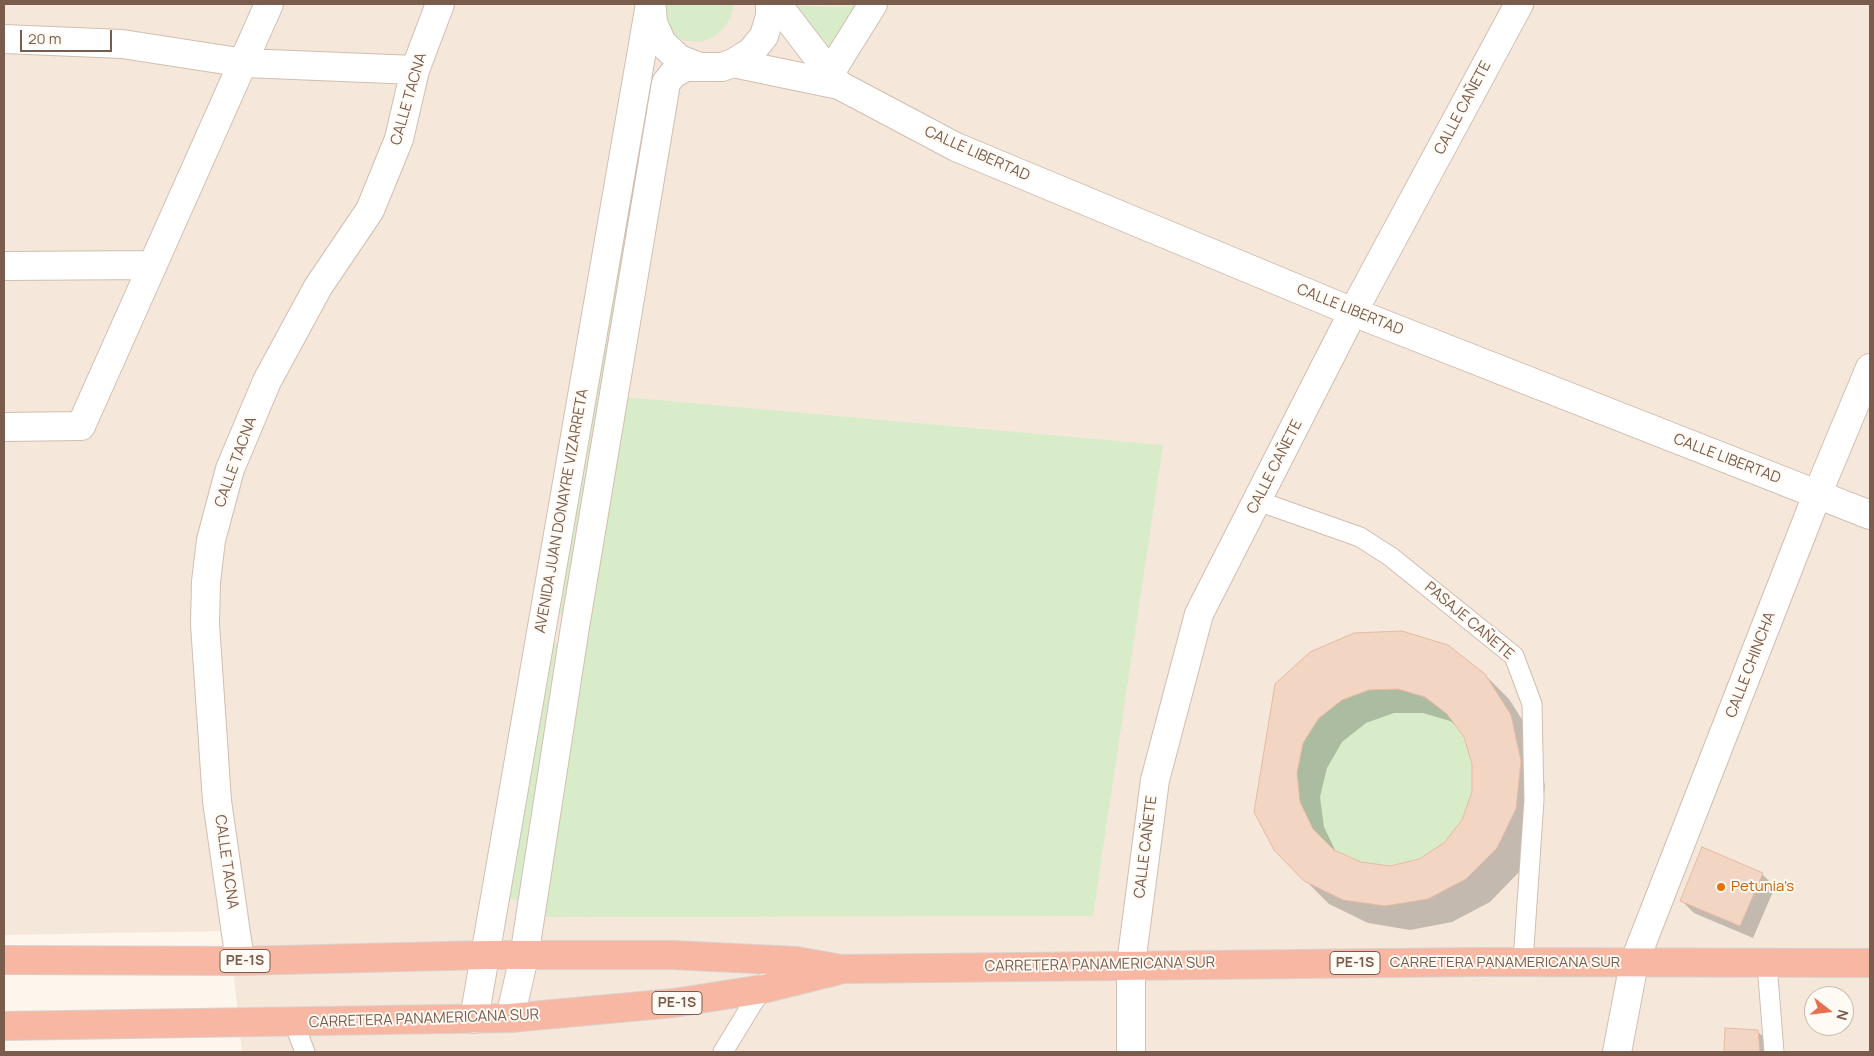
<!DOCTYPE html>
<meta charset="utf-8">
<style>
body{margin:0}
#map{position:relative;width:1874px;height:1056px;overflow:hidden;background:#fdf6ec;font-family:Manrope,sans-serif}
canvas{display:block}
.frame{position:absolute;inset:0;border:5px solid #7a5c4d;pointer-events:none}
.north{position:absolute;left:1804px;top:986px;width:50px;height:50px;box-sizing:border-box;background:#fffaf3;border:1px solid #cabbb1;border-radius:50%;rotate:106deg;font-size:14px;font-weight:700;line-height:20px;text-align:center;color:#7a5c4d}
.north::after{content:'';display:block;margin:auto;width:18px;height:22px;background:#e76f51;clip-path:polygon(50% 0,100% 100%,50% 72%,0 100%)}
.scale{position:absolute;left:20px;top:30px;width:92px;height:22px;box-sizing:border-box;border:2px solid #7a5c4d;border-top:0;padding-left:6px;font-size:15px;line-height:18px;white-space:nowrap;color:#7a5c4d;-webkit-text-stroke:4px #fffaf3;paint-order:stroke}
</style>
<div id="map">
<canvas width="1874" height="1056"></canvas>
<div class="frame"></div>
<div class="north">N</div>
<div class="scale">20 m</div>
</div>
<script>
const ctx = document.querySelector('canvas').getContext('2d');
ctx.lineJoin = 'round';
function paint(path, color) {
  ctx.fillStyle = color;
  ctx.fill(path, 'evenodd');
}
function toPath(rows) {
  const path = new Path2D();
  for (const r of rows) {
    if (r.length === 3) {
      path.moveTo(r[0] + r[2], r[1]);
      path.arc(r[0], r[1], r[2], 0, 2 * Math.PI);
      continue;
    }
    path.moveTo(r[0], r[1]);
    for (let i = 2; i < r.length; i += 2) path.lineTo(r[i], r[i + 1]);
  }
  return path;
}
function stroke(path, color, width, dash) {
  ctx.strokeStyle = color;
  ctx.lineWidth = width;
  ctx.lineCap = dash ? 'butt' : 'round';
  ctx.setLineDash(dash || []);
  ctx.stroke(path);
}
function write(font, color, halo, rows, align = 'center') {
  ctx.font = font + ' Manrope,sans-serif';
  ctx.lineWidth = 4;
  ctx.setLineDash([]);
  ctx.textBaseline = 'middle';
  ctx.strokeStyle = halo;
  ctx.fillStyle = color;
  for (const [text, x, y, turn = 0] of rows) {
    ctx.save();
    ctx.translate(x, y);
    ctx.rotate((+turn || 0) * Math.PI / 180);
    ctx.textAlign = isNaN(turn) ? turn : align;
    if (halo) ctx.strokeText(text, 0, 0);
    ctx.fillText(text, 0, 0);
    ctx.restore();
  }
}
paint(toPath([
 [4,4,1870,4,1870,1052,242,1052,229,931,4,935],
 [1814,996,1844,996,1844,1026,1814,1026]
]), '#f5e8da');
paint(toPath([
 [653,4,734,4,731,17,723,29,712,38,700,42,687,41,675,37],
 [794,6,838,7,856,6,831,48],
 [638,100,655,104,568,615,553,613],
 [624,397,1163,445,1093,916,536,917],
 [547,642,564,645,519,900,503,898],
 [1385,777,88]
]), '#d8ecc9');
paint(toPath([
 [1485,675,1509,699,1535,740,1545,786,1539,833,1520,871,1490,902,1452,922,1410,930,1368,923,1329,904,1275,850,1276,685],
 [1394,713,1423,713,1450,721,1458,727,1465,736,1474,764,1473,792,1463,821,1445,844,1419,860,1390,867,1360,864,1336,852,1324,827,1320,797,1327,768,1342,742,1366,723],
 [1762,874,1775,887,1753,938,1694,913,1681,900],
 [1726,1029,1757,1031,1770,1043,1771,1052,1726,1052]
]), '#0003');
const building = toPath([
 [1402,631,1448,645,1485,674,1511,715,1521,761,1516,809,1497,848,1466,879,1428,899,1385,906,1343,900,1304,881,1274,850,1254,812,1275,684,1310,652,1354,633,1402,631],
 [1398,689,1425,697,1447,714,1464,737,1472,764,1472,792,1462,820,1444,843,1419,859,1390,866,1361,862,1334,850,1313,829,1300,802,1297,773,1303,743,1319,718,1342,700,1369,690,1398,689],
 [1702,847,1763,873,1740,926,1680,901,1702,847],
 [1725,1028,1758,1030,1760,1052,1724,1052,1725,1028]
]);
paint(building, '#f3d5c3');
stroke(building, '#e6bba3', 1);
const lane = toPath([
 [1258,501,1360,537,1391,557,1514,656,1532,704,1534,800,1523,962],
 [1767,964,1774,1052],
 [294,1023,305,1052],
 [723,1052,765,983]
]);
const street = toPath([
 [777,4,839,85],
 [652,10,653,23,662,43,679,59,700,67,722,67,733,63,751,52,764,36,770,16,770,4],
 [4,39,122,44,245,63,415,70],
 [733,63,839,85,956,147,1353,312,1870,515],
 [830,73,873,4],
 [4,266,153,265],
 [4,427,81,426,269,4],
 [240,961,217,801,205,624,206,582,211,540,230,469,267,381,318,287,370,210,399,139,415,70,440,4],
 [510,1018,524,957,575,627,666,83,673,74,686,67,700,67],
 [474,1019,650,4],
 [1131,1052,1131,964,1155,780,1199,614,1353,312,1519,4],
 [1617,1052,1634,963,1817,495,1870,368]
]);
const highway = toPath([
 [4,960,240,961,487,955,672,955,796,961,841,969,1479,962,1870,963],
 [4,1026,510,1018,674,1003,763,989,836,971]
]);
stroke(lane, '#d1beb0', 21);
stroke(street, '#d1beb0', 30);
stroke(highway, '#dad1cd', 30);
stroke(lane, '#fff', 19);
stroke(street, '#fff', 28);
stroke(highway, '#f7b7a3', 28);
for (const [x, y, r, color] of [
 [1721,887,5,"#e8710a"]
]) {
  const dot = new Path2D();
  dot.arc(x, y, r, 0, 2 * Math.PI);
  ctx.fillStyle = color;
  ctx.fill(dot);
  stroke(dot, '#fffaf3', 2);
}
for (const [x, y, w] of [
 [245,961,50],
 [1355,963,50],
 [677,1003,50]
]) {
  const box = new Path2D();
  box.roundRect(x - w / 2, y - 11.5, w, 23, 4);
  ctx.fillStyle = '#fffaf3';
  ctx.fill(box);
  stroke(box, '#7a5c4d', 1);
}
write('bold 14px', '#7a5c4d', null, [
 ["PE-1S",245,961],
 ["PE-1S",1355,963],
 ["PE-1S",677,1003]
]);
write('15px', '#7a5c4d', '#fffaf3', [
 ["CALLE TACNA",409,99,-74],
 ["CALLE CAÑETE",1463,108,-62],
 ["CALLE LIBERTAD",977,154,24],
 ["CALLE LIBERTAD",1350,310,22],
 ["CALLE LIBERTAD",1727,459,21],
 ["CALLE TACNA",236,462,-70],
 ["CALLE CAÑETE",1275,467,-63],
 ["AVENIDA JUAN DONAYRE VIZARRETA",562,511,-80],
 ["PASAJE CAÑETE",1469,621,40],
 ["CALLE CHINCHA",1751,665,-69],
 ["CALLE CAÑETE",1146,847,-83],
 ["CALLE TACNA",226,862,82],
 ["CARRETERA PANAMERICANA SUR",1505,963],
 ["CARRETERA PANAMERICANA SUR",1100,965,-1],
 ["CARRETERA PANAMERICANA SUR",424,1019,-2]
]);
write('15px', '#c56008', '#fffaf3', [
 ["Petunia's",1731,887]
], 'left');
</script>
